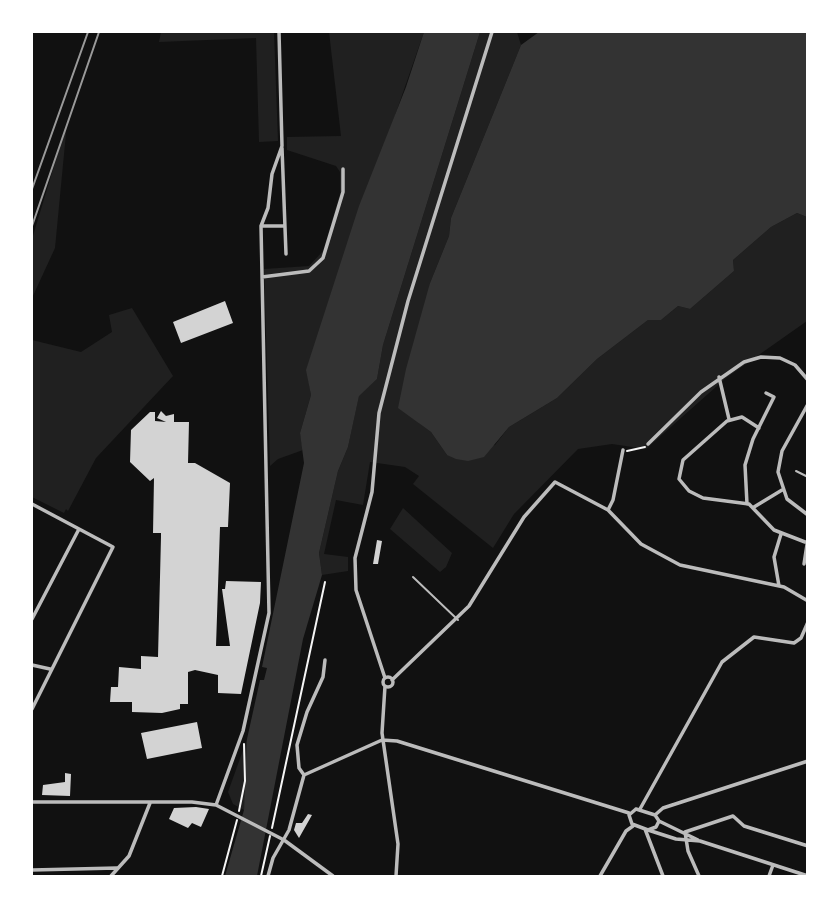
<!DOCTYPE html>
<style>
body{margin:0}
#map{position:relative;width:839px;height:908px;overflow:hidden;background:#111;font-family:Merriweather,serif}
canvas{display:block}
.frame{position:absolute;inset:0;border:33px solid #fff;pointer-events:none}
</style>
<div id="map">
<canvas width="839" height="908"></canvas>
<div class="frame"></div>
</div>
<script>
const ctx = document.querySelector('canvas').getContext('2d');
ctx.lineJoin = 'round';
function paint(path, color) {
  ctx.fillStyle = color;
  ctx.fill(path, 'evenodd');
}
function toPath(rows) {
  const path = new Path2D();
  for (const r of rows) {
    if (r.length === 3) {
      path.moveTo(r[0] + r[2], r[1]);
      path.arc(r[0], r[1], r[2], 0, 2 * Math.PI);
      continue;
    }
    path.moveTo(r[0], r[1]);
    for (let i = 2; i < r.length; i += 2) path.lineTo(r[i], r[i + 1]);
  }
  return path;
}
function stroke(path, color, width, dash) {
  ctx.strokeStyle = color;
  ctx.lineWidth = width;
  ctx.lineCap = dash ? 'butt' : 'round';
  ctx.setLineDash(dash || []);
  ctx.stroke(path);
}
paint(toPath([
 [161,32,274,32,278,141,259,142,256,38,159,42],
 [329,32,424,32,307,369,311,395,300,433,303,450,278,459,270,466,264,269,309,266,323,251,340,194,340,172,336,166,287,150,287,137,341,136],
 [480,32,517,32,521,45,451,218,449,236,430,283,419,423,431,432,447,455,495,445,509,427,557,398,597,359,648,320,661,320,678,306,690,309,734,271,733,260,771,227,797,213,807,217,807,321,726,378,646,449,612,444,578,449,514,514,493,548,413,484,419,476,405,467,370,462,363,505,336,500,324,554,348,557,348,571,322,575,319,553,338,471,348,447,359,395,377,379,383,345],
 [67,123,55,248,32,298,32,239],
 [132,308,173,376,96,458,68,511,66,509,64,513,32,497,32,340,81,352,112,332,109,315],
 [403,508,452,553,446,567,440,572,390,529],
 [247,739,248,776,244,810,233,804,228,792]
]), '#202020');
paint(toPath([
 [424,32,480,32,383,345,377,379,359,396,348,447,338,471,319,553,322,575,303,639,257,876,225,876,244,810,247,739,260,680,264,680,267,668,262,667,304,463,300,433,311,395,306,370,359,206,406,87],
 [539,32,807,32,807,217,797,213,771,227,733,260,734,271,690,309,678,306,661,320,648,320,597,359,557,398,509,427,484,457,468,461,456,459,447,455,431,432,398,408,406,369,430,283,449,236,451,218,521,45]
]), '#333');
paint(toPath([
 [225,301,233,323,181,343,173,322],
 [161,411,166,416,174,414,174,422,189,422,188,463,195,463,230,483,228,527,220,527,216,646,230,646,222,589,225,589,226,581,261,582,260,603,241,694,218,693,218,675,195,670,188,672,188,704,180,704,180,709,162,713,132,712,132,702,110,702,111,687,118,687,119,667,141,669,141,656,158,657,161,537,161,533,153,533,154,478,150,481,130,462,131,430,150,412,155,412,155,421,166,422,157,418],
 [377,540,382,541,378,564,373,564],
 [197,722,202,748,147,759,141,733],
 [65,773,71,774,70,796,42,795,43,785,65,782],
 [196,807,209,809,201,827,192,823,188,828,169,819,174,808],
 [308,814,312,815,299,838,294,830,296,823,302,823]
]), '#d3d3d3');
stroke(toPath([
 [627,451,645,447],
 [239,811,245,781,244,744],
 [272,828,325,582],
 [222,876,237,820],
 [261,876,270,836]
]), '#f5f5f5', 2);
stroke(toPath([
 [796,471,808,477],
 [413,577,458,620]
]), '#bcbcbc', 2);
stroke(toPath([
 [282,148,286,254],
 [261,226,285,226],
 [262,277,309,271,323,258,343,192,343,169],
 [719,377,729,419],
 [808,404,782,451,778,472,787,499,808,515],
 [759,428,742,417,727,421,683,460,679,479,689,491,703,498,749,504,774,530,805,542],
 [648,444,701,392,744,362,761,357,780,358,795,365,808,380],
 [623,450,613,500,608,510,641,544,680,565,784,587,808,601],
 [32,504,113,547,32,709],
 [747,504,745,465,753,439,774,397,766,393],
 [754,507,782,490],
 [804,564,808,538],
 [779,586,774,557,781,534],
 [32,619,79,529],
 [32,665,50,669],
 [388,682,5],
 [385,678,356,590,355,558,372,492,379,413,408,301,492,32],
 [392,680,469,606,524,517,555,482,608,510],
 [385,686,382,733,398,844,396,876],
 [304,775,299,768,297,745,307,712,323,677,325,660],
 [32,802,192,802,216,805,284,840,333,876],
 [216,805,243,731,269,613,261,226,268,208,272,174,282,146,279,32],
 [636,809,655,815,659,821,656,827,648,830,632,824,629,815,636,809],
 [640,809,722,662,754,637,794,643,801,638,808,622],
 [655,815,663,808,808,761],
 [659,821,698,840],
 [645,829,663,876],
 [648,830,676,839,700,841,808,876],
 [32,870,117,868],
 [111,876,129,856,150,803],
 [268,876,273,858,289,830,304,775,382,740,397,741,629,813],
 [600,876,626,831,633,826],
 [699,876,688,851,685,832,733,816,744,826,808,846],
 [769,876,773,865]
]), '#bcbcbc', 3.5);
stroke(toPath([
 [32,189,88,32],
 [32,226,99,32]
]), '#9a9a9a', 2);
</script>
